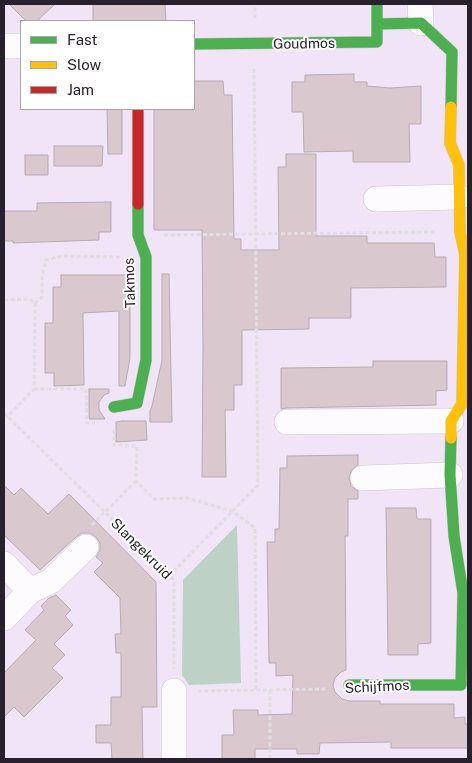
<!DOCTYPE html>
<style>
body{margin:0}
#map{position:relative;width:472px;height:763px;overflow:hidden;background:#f0e4f6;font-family:"Public Sans",sans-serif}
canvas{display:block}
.frame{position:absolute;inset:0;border:5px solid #28202c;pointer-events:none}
.legend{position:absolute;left:20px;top:20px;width:175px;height:90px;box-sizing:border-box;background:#fff;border:1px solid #a9a6ab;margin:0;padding:6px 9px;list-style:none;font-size:15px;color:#28202c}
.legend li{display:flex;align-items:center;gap:10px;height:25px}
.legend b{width:25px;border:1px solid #a9a6ab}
</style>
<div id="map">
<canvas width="472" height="763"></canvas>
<div class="frame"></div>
<ul class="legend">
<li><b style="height:6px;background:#4caf50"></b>Fast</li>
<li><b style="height:6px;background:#ffc107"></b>Slow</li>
<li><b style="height:6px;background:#c62828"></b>Jam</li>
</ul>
</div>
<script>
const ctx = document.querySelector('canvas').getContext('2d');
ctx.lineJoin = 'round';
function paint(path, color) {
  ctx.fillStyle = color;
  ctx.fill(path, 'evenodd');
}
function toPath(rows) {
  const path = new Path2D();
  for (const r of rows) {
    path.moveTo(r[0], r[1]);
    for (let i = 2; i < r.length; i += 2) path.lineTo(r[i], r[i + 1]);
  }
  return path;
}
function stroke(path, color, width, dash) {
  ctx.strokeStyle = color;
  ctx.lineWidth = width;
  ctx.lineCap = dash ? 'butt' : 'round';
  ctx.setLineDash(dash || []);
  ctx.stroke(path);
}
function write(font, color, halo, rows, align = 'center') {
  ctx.font = font + ' "Public Sans",sans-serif';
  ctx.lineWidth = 4;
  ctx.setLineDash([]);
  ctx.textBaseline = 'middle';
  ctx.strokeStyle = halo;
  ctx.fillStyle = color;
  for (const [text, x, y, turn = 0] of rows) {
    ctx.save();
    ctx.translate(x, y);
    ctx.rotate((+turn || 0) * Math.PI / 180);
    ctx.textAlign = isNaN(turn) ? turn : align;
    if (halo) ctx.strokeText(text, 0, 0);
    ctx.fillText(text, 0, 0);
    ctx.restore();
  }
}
paint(toPath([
 [237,525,241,683,189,685,182,675,183,580]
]), '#bdd1c7');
const building = toPath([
 [9,4,55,4,37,21,26,21,9,4],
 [93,4,165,4,166,21,93,21,93,4],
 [354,74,354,82,367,82,367,86,390,88,421,86,421,124,409,124,410,162,353,162,353,151,304,152,303,112,292,112,292,82,305,82,305,75,354,74],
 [194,81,223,81,224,95,232,95,234,239,241,239,241,250,279,250,278,167,286,167,286,154,316,154,316,236,367,236,367,243,434,243,435,257,446,257,446,287,351,288,351,318,309,318,309,329,242,330,242,385,234,385,234,410,225,410,226,477,202,477,203,350,202,230,154,230,154,109,194,109,194,81],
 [107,109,122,109,122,154,108,154,107,109],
 [54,146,103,146,102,166,54,166,54,146],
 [25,155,48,155,48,175,25,175,25,155],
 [111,202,111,232,99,232,99,240,13,243,13,241,4,241,4,211,37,211,37,203,111,202],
 [162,274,169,274,172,422,150,422,150,411,152,406,162,360,162,274],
 [61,275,130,275,130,358,125,386,119,386,119,311,83,313,84,385,54,386,54,373,45,373,45,323,53,323,53,287,61,287,61,275],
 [373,361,447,361,447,390,436,391,436,405,287,408,281,409,281,368,373,367,373,361],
 [89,389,109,389,109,393,104,395,99,402,99,410,105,419,89,419,89,389],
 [122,421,146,421,147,440,116,442,116,422,122,421],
 [358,455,358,465,351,471,349,478,351,486,358,491,358,499,348,499,348,536,345,536,346,670,341,672,335,678,333,685,335,692,342,699,349,701,380,701,380,704,454,704,454,718,465,717,465,724,468,724,468,748,391,748,391,742,320,743,319,754,297,754,297,749,255,749,255,759,222,759,222,735,234,735,233,710,258,710,258,715,292,714,293,675,276,676,276,663,269,663,267,542,275,542,275,529,279,529,280,468,287,468,287,456,358,455],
 [4,485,14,495,21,488,48,514,69,494,156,582,157,707,142,707,143,759,112,759,111,743,96,743,96,725,111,725,111,697,121,697,121,653,116,653,115,634,121,634,120,598,94,572,103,563,96,557,100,550,100,543,96,537,90,533,82,533,76,537,40,570,4,535,4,485],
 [386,508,416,508,417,519,431,519,431,643,418,644,418,655,388,655,386,508],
 [56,595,71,610,65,616,73,625,54,644,65,655,52,668,63,678,24,717,14,707,4,717,4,673,36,640,25,630,44,610,41,606,49,598,56,595]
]);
paint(building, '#d9c8ce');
stroke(building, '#b7abb2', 1);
const street = toPath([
 [420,4,421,23],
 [4,46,21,46],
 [376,199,459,197],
 [287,422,451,421],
 [363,478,450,475],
 [4,564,30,591,4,618],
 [30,591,51,581,86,547],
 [174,691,174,759]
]);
const fast = toPath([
 [377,24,421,23,452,52,451,107],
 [194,44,377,42,377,4],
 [114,407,137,403,146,360,146,257,138,235,138,204],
 [349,685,461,685,463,593,454,536,450,475,451,438]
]);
const slow = toPath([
 [451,438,451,421,462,404,465,254,460,232,459,165,450,143,451,107]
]);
const jam = toPath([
 [138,109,138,204]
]);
stroke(street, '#ccc4d1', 26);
stroke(fast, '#ccc4d1', 12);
stroke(slow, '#ccc4d1', 12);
stroke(jam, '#ccc4d1', 12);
stroke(toPath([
 [255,18,255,4],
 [164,235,435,232],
 [4,300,29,299,35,303,34,389,7,417],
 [35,303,42,297,42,276,46,260,62,256,121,257],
 [34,389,86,389,87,423,95,423],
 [4,413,174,580,174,669],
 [114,430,114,445,137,446,136,481,154,499,187,498,232,511,255,528,256,690],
 [92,525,136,481],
 [169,576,258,485,254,67],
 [270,690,270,759],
 [198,691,326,689]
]), '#e1dde3', 3, [4, 2.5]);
stroke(street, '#fdfbfe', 25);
stroke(fast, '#4caf50', 11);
stroke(slow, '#ffc107', 11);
stroke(jam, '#c62828', 11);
write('14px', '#28202c', '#fff', [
 ["Goudmos",304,44,-1],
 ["Takmos",130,283,-92],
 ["Slangekruid",141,549,45],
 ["Schijfmos",377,687,-3]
]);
</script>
